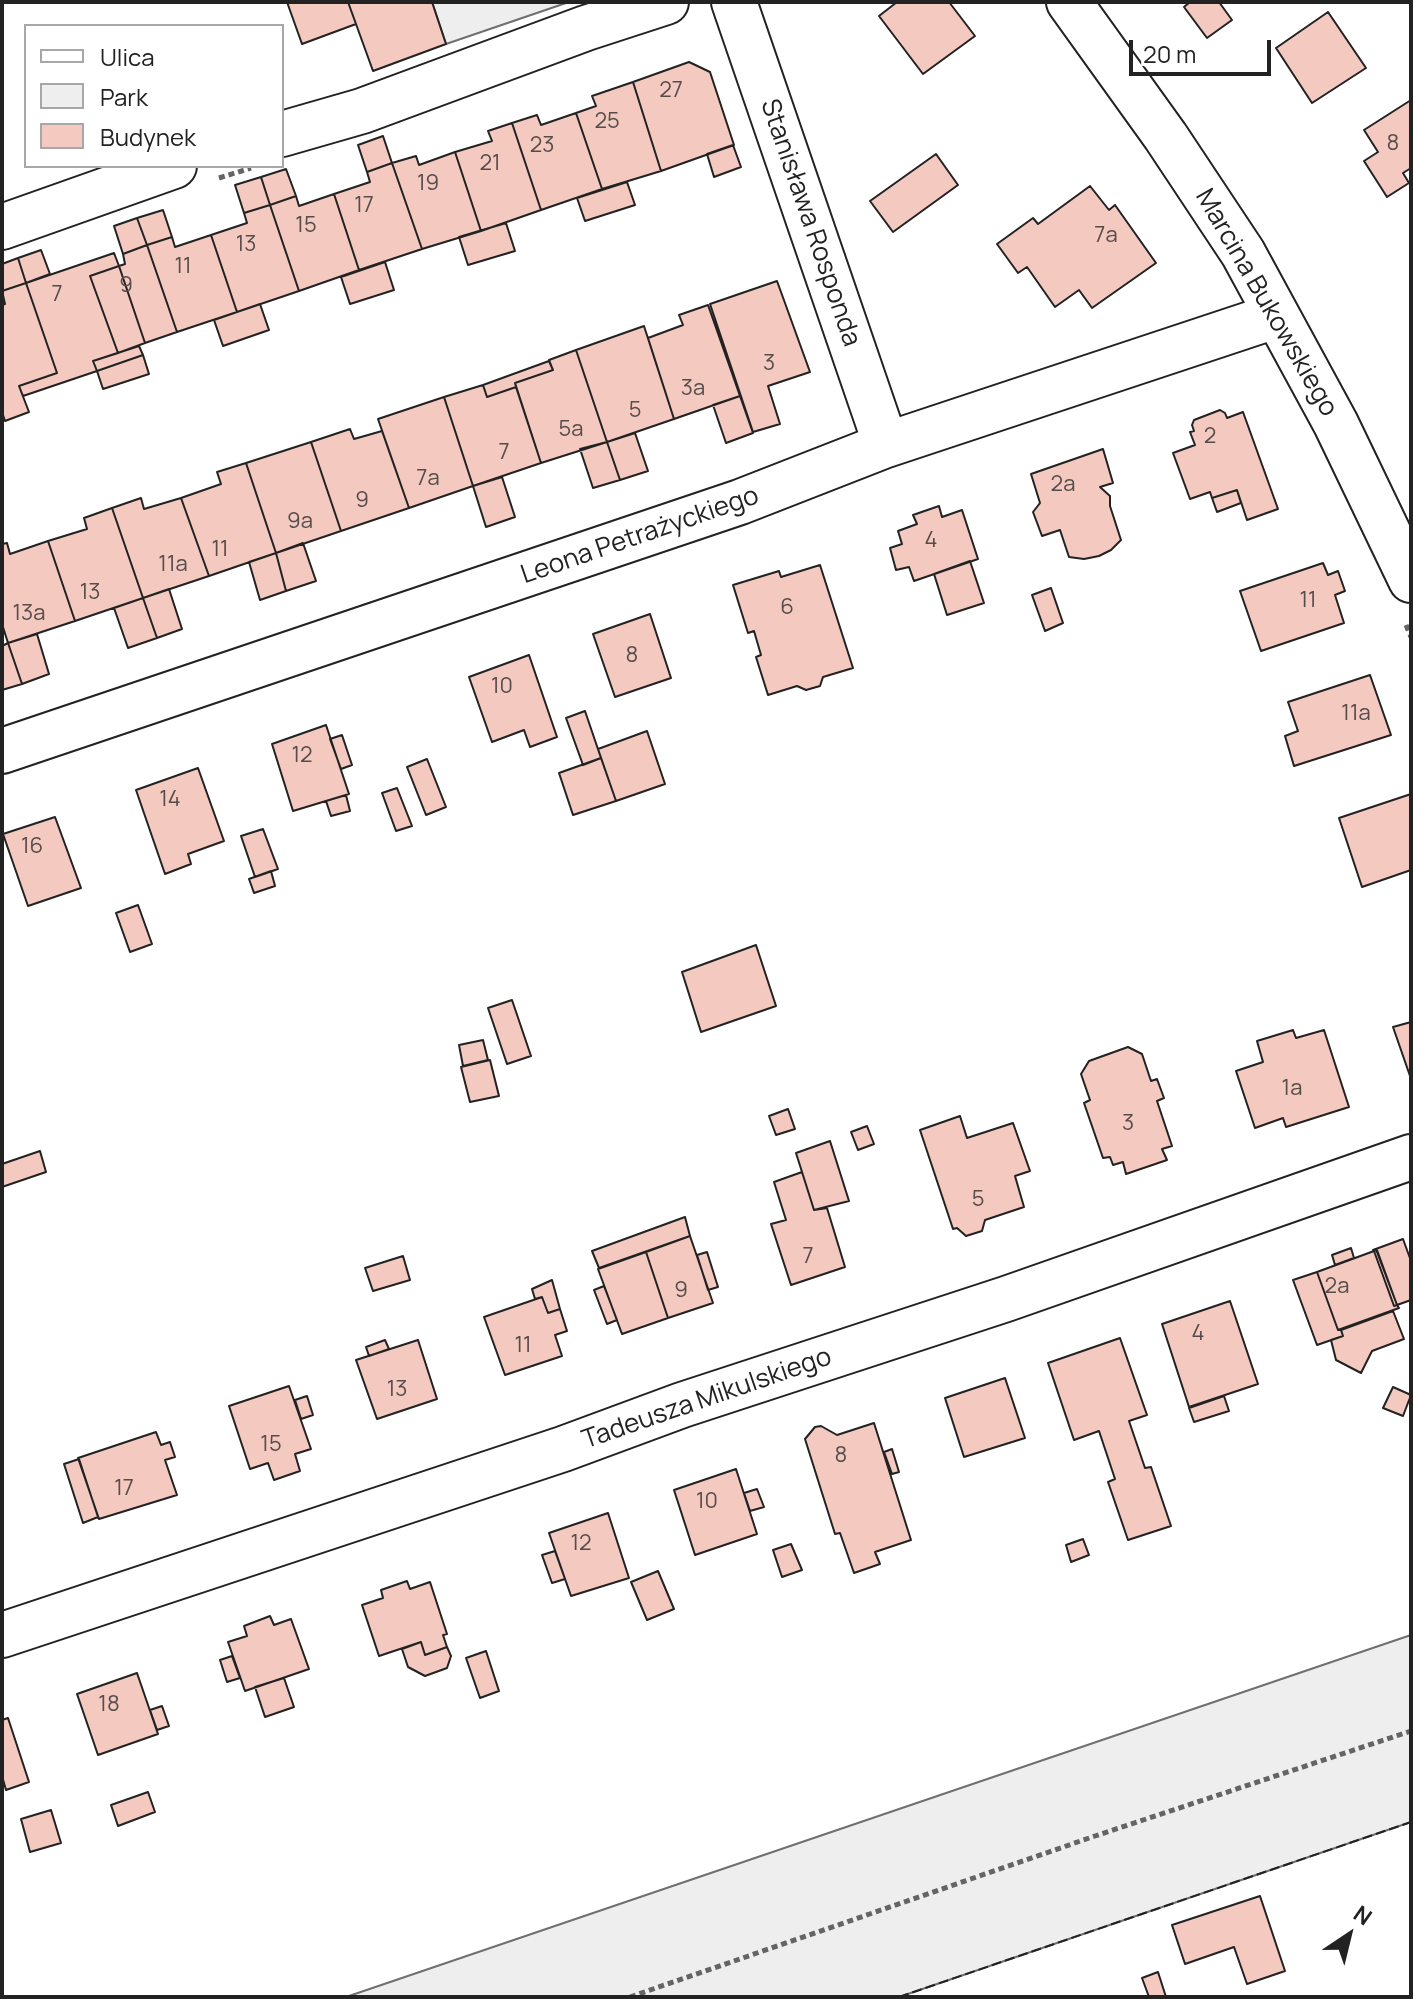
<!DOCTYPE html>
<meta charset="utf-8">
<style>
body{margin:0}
#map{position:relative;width:1413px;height:1999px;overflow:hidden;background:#fff;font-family:Manrope,sans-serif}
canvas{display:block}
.frame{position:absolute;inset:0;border:4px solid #222;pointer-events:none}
.legend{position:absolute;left:24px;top:24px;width:260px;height:144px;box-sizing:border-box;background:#fff;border:2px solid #a7a7a7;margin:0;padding:10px 14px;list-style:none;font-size:24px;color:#222}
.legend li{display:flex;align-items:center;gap:16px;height:40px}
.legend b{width:40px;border:2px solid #a7a7a7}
.north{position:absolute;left:1309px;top:1895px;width:80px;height:80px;-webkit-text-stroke:6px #fff;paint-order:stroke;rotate:35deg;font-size:22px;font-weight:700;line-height:32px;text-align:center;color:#222}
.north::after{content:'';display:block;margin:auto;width:28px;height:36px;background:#222;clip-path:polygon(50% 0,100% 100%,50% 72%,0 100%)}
.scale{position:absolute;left:1129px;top:40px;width:142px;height:36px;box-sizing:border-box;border:4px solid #222;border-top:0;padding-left:10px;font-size:24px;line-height:28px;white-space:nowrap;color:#222;-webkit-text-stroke:6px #fff;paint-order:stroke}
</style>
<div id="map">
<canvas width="1413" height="1999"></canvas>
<div class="frame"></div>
<ul class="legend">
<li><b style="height:10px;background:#fff"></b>Ulica</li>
<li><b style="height:22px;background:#eee"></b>Park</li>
<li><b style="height:22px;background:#f3c9c0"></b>Budynek</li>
</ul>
<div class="north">N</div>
<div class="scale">20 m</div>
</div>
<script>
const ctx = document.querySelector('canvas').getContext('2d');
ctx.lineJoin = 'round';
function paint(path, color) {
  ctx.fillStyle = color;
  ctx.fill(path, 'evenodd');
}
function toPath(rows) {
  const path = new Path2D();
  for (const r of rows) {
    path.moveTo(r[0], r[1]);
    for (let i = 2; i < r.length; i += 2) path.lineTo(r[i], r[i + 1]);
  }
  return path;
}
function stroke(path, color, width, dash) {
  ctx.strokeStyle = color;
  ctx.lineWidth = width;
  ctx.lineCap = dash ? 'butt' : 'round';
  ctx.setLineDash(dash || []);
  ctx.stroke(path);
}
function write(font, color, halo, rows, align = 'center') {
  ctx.font = font + ' Manrope,sans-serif';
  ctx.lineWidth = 6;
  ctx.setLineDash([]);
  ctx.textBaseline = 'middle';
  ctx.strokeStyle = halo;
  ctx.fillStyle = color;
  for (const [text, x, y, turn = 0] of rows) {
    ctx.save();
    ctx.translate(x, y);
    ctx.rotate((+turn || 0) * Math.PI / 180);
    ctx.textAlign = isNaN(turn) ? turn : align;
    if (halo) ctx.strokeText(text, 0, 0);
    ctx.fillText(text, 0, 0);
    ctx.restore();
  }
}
const green = toPath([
 [432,2,569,2,446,44,432,2],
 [1411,1635,1411,1822,899,1997,346,1997,1411,1635]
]);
paint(green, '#eee');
stroke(green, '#6f6f6f', 2);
const building = toPath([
 [287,2,348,2,356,24,302,44,287,2],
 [348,2,432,2,446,44,373,71,348,2],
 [897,2,949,2,975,36,923,74,879,16,897,2],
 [1190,2,1219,2,1232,20,1207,38,1184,7,1190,2],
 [1328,12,1366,68,1312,103,1276,48,1328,12],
 [689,62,710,72,734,145,661,171,633,82,689,62],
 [633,82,661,171,602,189,576,113,596,106,592,96,633,82],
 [1411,100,1411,168,1403,173,1409,183,1387,197,1364,161,1378,152,1364,130,1411,100],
 [576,113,602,189,541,210,512,123,537,115,541,125,576,113],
 [512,123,541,210,481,231,455,152,492,141,488,131,512,123],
 [383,136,392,163,367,172,358,145,383,136],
 [733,145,741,167,714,177,707,154,733,145],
 [455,152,481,231,422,249,392,163,416,156,419,165,455,152],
 [936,154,958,185,893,232,870,201,936,154],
 [392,163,422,249,359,270,334,194,370,182,367,172,392,163],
 [286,169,296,196,270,205,261,177,286,169],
 [261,177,270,205,244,213,235,185,261,177],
 [627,182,635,205,585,221,577,198,627,182],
 [1090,186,1109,210,1115,205,1156,263,1092,308,1079,290,1055,307,1027,267,1018,273,997,244,1033,218,1038,224,1090,186],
 [334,194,359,270,299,291,270,205,296,196,299,206,334,194],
 [270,205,299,291,237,312,211,235,247,223,244,213,270,205],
 [163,210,172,237,147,245,137,218,163,210],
 [137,218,147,245,123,254,114,226,137,218],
 [506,223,515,251,468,265,459,237,506,223],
 [211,235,237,312,177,332,147,245,172,237,175,247,211,235],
 [147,245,177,332,145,343,119,266,125,264,123,254,147,245],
 [41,250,50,274,26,283,18,258,41,250],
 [114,253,119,266,90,276,118,353,93,361,97,371,23,396,19,386,57,373,26,283,114,253],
 [18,258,26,283,2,291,2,264,18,258],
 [385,262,394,290,350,304,341,277,385,262],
 [119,266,145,343,118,353,90,276,119,266],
 [777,281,810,372,768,386,780,424,753,432,710,304,777,281],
 [26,283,57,373,19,386,29,412,5,421,2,412,2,305,5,304,2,291,26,283],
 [260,304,269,330,223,346,214,320,260,304],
 [708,305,740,396,674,419,648,338,683,325,679,315,708,305],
 [644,326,674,419,607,442,576,350,644,326],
 [139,346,143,355,97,371,93,361,139,346],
 [576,350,607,442,541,463,515,383,553,370,549,360,576,350],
 [143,355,149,374,103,389,97,371,143,355],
 [549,361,553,370,515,383,516,387,487,397,483,385,549,361],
 [483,385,487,397,516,387,541,463,473,486,444,397,483,385],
 [740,396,753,433,726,443,713,405,740,396],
 [444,397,473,486,409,508,378,419,444,397],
 [1220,410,1225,413,1227,418,1243,412,1278,509,1247,520,1237,490,1212,498,1210,492,1190,499,1173,453,1195,445,1190,432,1194,431,1192,425,1194,420,1220,410],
 [350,429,354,439,382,431,409,508,341,531,311,442,350,429],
 [635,433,648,471,620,480,607,442,635,433],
 [311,442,341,531,276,553,246,463,311,442],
 [607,442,620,480,593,488,580,449,607,442],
 [1103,449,1113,483,1100,487,1110,496,1110,506,1121,540,1111,550,1099,556,1084,559,1069,557,1060,530,1042,536,1033,512,1040,503,1031,474,1103,449],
 [246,463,276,553,209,576,181,498,221,484,217,472,246,463],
 [502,477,515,517,486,527,473,486,502,477],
 [1237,490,1241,503,1217,512,1212,498,1237,490],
 [141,498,144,509,181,498,209,576,143,598,112,508,141,498],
 [939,506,942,517,962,510,978,559,914,581,909,567,896,570,890,548,902,544,898,531,917,524,913,515,939,506],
 [112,508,143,598,75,621,48,541,87,529,84,518,112,508],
 [48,541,75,621,8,643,2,624,2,544,7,543,10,554,48,541],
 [303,543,316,581,286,591,276,553,303,543],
 [276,553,286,591,260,600,249,562,276,553],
 [970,561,984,603,947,615,934,574,970,561],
 [1323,563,1328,575,1338,571,1345,591,1335,595,1344,623,1261,651,1240,591,1323,563],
 [820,565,853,668,823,677,820,686,806,690,797,686,768,695,756,657,761,655,754,631,748,633,733,585,779,571,781,577,820,565],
 [1051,588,1063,623,1045,631,1032,595,1051,588],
 [169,589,182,629,157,638,143,598,169,589],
 [143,598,157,638,128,648,114,608,143,598],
 [650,614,671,678,615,697,593,634,650,614],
 [37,634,49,674,22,684,8,643,37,634],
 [8,643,22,684,2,690,2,646,8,643],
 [529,655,557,737,530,747,524,730,492,742,469,677,529,655],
 [1370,675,1391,735,1294,766,1285,736,1298,731,1288,702,1370,675],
 [585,711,601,758,583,765,566,718,585,711],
 [326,725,349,794,293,811,272,744,326,725],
 [647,731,665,784,616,801,598,749,647,731],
 [342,735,352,765,341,769,330,739,342,735],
 [601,758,616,801,573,815,559,773,601,758],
 [427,759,446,807,426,815,407,767,427,759],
 [198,768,224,841,188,854,191,864,165,874,136,790,198,768],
 [397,788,412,826,396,831,382,793,397,788],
 [1411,794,1411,870,1362,887,1339,818,1411,794],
 [346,795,350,811,331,816,326,801,346,795],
 [55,817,81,888,28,906,3,834,55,817],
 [263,829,278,869,255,877,241,836,263,829],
 [271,871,275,886,254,893,249,879,271,871],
 [138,905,152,944,130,952,116,913,138,905],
 [756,945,776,1006,701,1032,682,972,756,945],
 [512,1000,531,1056,507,1064,488,1008,512,1000],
 [1411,1022,1411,1076,1410,1076,1393,1027,1411,1022],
 [1293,1030,1296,1038,1324,1030,1349,1107,1286,1127,1283,1118,1255,1128,1236,1071,1263,1062,1257,1041,1293,1030],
 [483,1040,488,1060,463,1066,459,1045,483,1040],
 [1128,1047,1142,1054,1151,1081,1157,1079,1164,1098,1157,1101,1172,1146,1162,1149,1167,1160,1126,1174,1123,1162,1113,1165,1110,1157,1103,1158,1084,1103,1090,1100,1081,1074,1089,1061,1128,1047],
 [490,1060,499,1096,470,1102,461,1067,490,1060],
 [788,1109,795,1129,776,1135,769,1116,788,1109],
 [960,1116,967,1138,1013,1123,1030,1171,1015,1176,1024,1207,985,1220,982,1231,966,1236,957,1228,953,1229,920,1130,960,1116],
 [867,1126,874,1144,858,1150,851,1132,867,1126],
 [830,1141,849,1201,814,1210,796,1153,830,1141],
 [40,1151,46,1172,2,1187,2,1164,40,1151],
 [802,1172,814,1210,827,1208,845,1267,791,1285,771,1224,786,1220,774,1182,802,1172],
 [685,1217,690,1236,599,1268,592,1251,685,1217],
 [690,1236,713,1303,668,1318,646,1252,690,1236],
 [1403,1239,1411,1261,1411,1300,1397,1305,1377,1250,1373,1250,1403,1239],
 [1351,1248,1354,1258,1335,1265,1332,1255,1351,1248],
 [1377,1250,1377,1252,1397,1305,1394,1306,1374,1251,1377,1250],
 [1374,1251,1394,1306,1397,1305,1399,1308,1338,1330,1317,1272,1374,1251],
 [646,1252,668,1318,622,1334,598,1269,646,1252],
 [707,1252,718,1287,708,1290,697,1255,707,1252],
 [403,1256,410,1280,373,1291,365,1268,403,1256],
 [1317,1272,1338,1330,1341,1330,1343,1336,1317,1345,1293,1280,1317,1272],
 [552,1280,560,1309,548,1313,542,1297,535,1299,532,1289,552,1280],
 [604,1286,617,1320,607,1324,594,1290,604,1286],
 [542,1297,548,1313,560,1309,567,1331,555,1335,562,1356,505,1375,484,1317,542,1297],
 [1230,1301,1258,1384,1189,1407,1162,1324,1230,1301],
 [1393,1311,1404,1339,1372,1351,1361,1373,1336,1360,1331,1340,1343,1336,1341,1330,1393,1311],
 [1120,1338,1147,1415,1129,1421,1145,1468,1151,1467,1171,1526,1128,1540,1108,1482,1115,1479,1099,1431,1074,1440,1048,1363,1120,1338],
 [385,1340,389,1349,369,1356,366,1347,385,1340],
 [418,1340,437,1399,377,1419,356,1360,418,1340],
 [1005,1378,1025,1438,964,1457,945,1398,1005,1378],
 [289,1386,311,1449,295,1454,300,1471,274,1480,268,1463,250,1469,229,1406,289,1386],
 [1393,1387,1411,1395,1403,1416,1383,1408,1393,1387],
 [307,1396,313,1415,301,1419,295,1400,307,1396],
 [1224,1396,1229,1411,1194,1422,1189,1408,1224,1396],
 [874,1423,911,1540,875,1552,880,1564,854,1573,840,1533,835,1534,805,1439,815,1427,821,1426,837,1435,874,1423],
 [156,1432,161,1445,170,1442,175,1457,165,1460,177,1495,99,1519,78,1458,156,1432],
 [892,1449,899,1472,892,1474,884,1452,892,1449],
 [79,1459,98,1517,83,1523,64,1464,79,1459],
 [736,1469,757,1534,695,1555,674,1490,736,1469],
 [757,1489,764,1507,750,1511,744,1493,757,1489],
 [608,1513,629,1578,571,1596,549,1533,608,1513],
 [1083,1539,1089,1555,1071,1562,1066,1545,1083,1539],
 [791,1544,802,1570,782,1577,773,1550,791,1544],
 [555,1551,565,1579,552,1583,542,1555,555,1551],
 [658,1571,674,1609,647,1620,631,1582,658,1571],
 [407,1581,410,1589,430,1582,447,1634,443,1635,447,1647,425,1655,421,1642,379,1656,362,1605,383,1598,381,1590,407,1581],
 [270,1616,274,1625,291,1619,309,1669,245,1691,228,1642,247,1636,244,1626,270,1616],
 [421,1642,425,1655,447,1647,451,1656,447,1668,425,1676,408,1667,402,1649,421,1642],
 [486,1651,499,1691,480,1698,466,1658,486,1651],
 [232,1656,240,1678,227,1682,220,1660,232,1656],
 [137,1673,158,1734,98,1755,77,1694,137,1673],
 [284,1678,294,1707,265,1717,255,1687,284,1678],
 [162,1706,169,1726,157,1730,150,1710,162,1706],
 [8,1718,29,1782,6,1790,2,1776,2,1720,8,1718],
 [148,1792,155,1812,118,1826,111,1805,148,1792],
 [51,1810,61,1843,30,1852,21,1819,51,1810],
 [1260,1896,1285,1971,1247,1984,1234,1947,1185,1964,1172,1925,1260,1896],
 [1158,1972,1166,1997,1149,1997,1142,1978,1158,1972]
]);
paint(building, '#f3c9c0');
stroke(building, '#222', 2);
const minor = toPath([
 [734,2,886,445],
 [1069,2,1166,137,1243,253,1336,424,1411,580],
 [282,134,362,111,586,28,666,2],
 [2,227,174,166],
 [2,751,740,502,886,445,1275,316],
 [2,1635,563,1449,682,1405,1006,1299,1411,1157]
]);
stroke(minor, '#222', 48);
stroke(toPath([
 [219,178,251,168],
 [1406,625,1411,637],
 [630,1997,1095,1836,1411,1731]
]), '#646464', 5, [6, 4]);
stroke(minor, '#fff', 44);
stroke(toPath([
 [899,1997,1411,1822]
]), '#222', 2, [10, 4]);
write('22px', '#564c4a', null, [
 ["27",671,91],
 ["25",607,122],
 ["8",1393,144],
 ["23",542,146],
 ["21",490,164],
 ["19",428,184],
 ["17",364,206],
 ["15",306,226],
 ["7a",1106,236],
 ["13",246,245],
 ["11",183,267],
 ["9",126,286],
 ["7",57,295],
 ["3",769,364],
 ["3a",693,389],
 ["5",635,411],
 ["5a",571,430],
 ["2",1210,437],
 ["7",504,453],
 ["7a",428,479],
 ["2a",1063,485],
 ["9",362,501],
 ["9a",300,522],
 ["4",931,541],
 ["11",220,550],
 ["11a",173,565],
 ["13",90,593],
 ["11",1308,601],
 ["6",787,608],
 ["13a",29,614],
 ["8",632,656],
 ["10",502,687],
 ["11a",1356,714],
 ["12",302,756],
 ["14",170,800],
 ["16",32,847],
 ["1a",1292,1089],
 ["3",1128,1124],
 ["5",978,1200],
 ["7",808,1257],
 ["2a",1337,1287],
 ["9",681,1291],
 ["4",1198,1334],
 ["11",523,1346],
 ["13",397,1390],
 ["15",271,1445],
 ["8",841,1456],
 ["17",124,1489],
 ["10",707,1502],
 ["12",581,1544],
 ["18",109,1705]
]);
write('26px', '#222', '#fff', [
 ["Stanisława Rosponda",810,223,71],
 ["Marcina Bukowskiego",1266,303,60],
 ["Leona Petrażyckiego",640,536,-19],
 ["Tadeusza Mikulskiego",707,1399,-19]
]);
</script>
